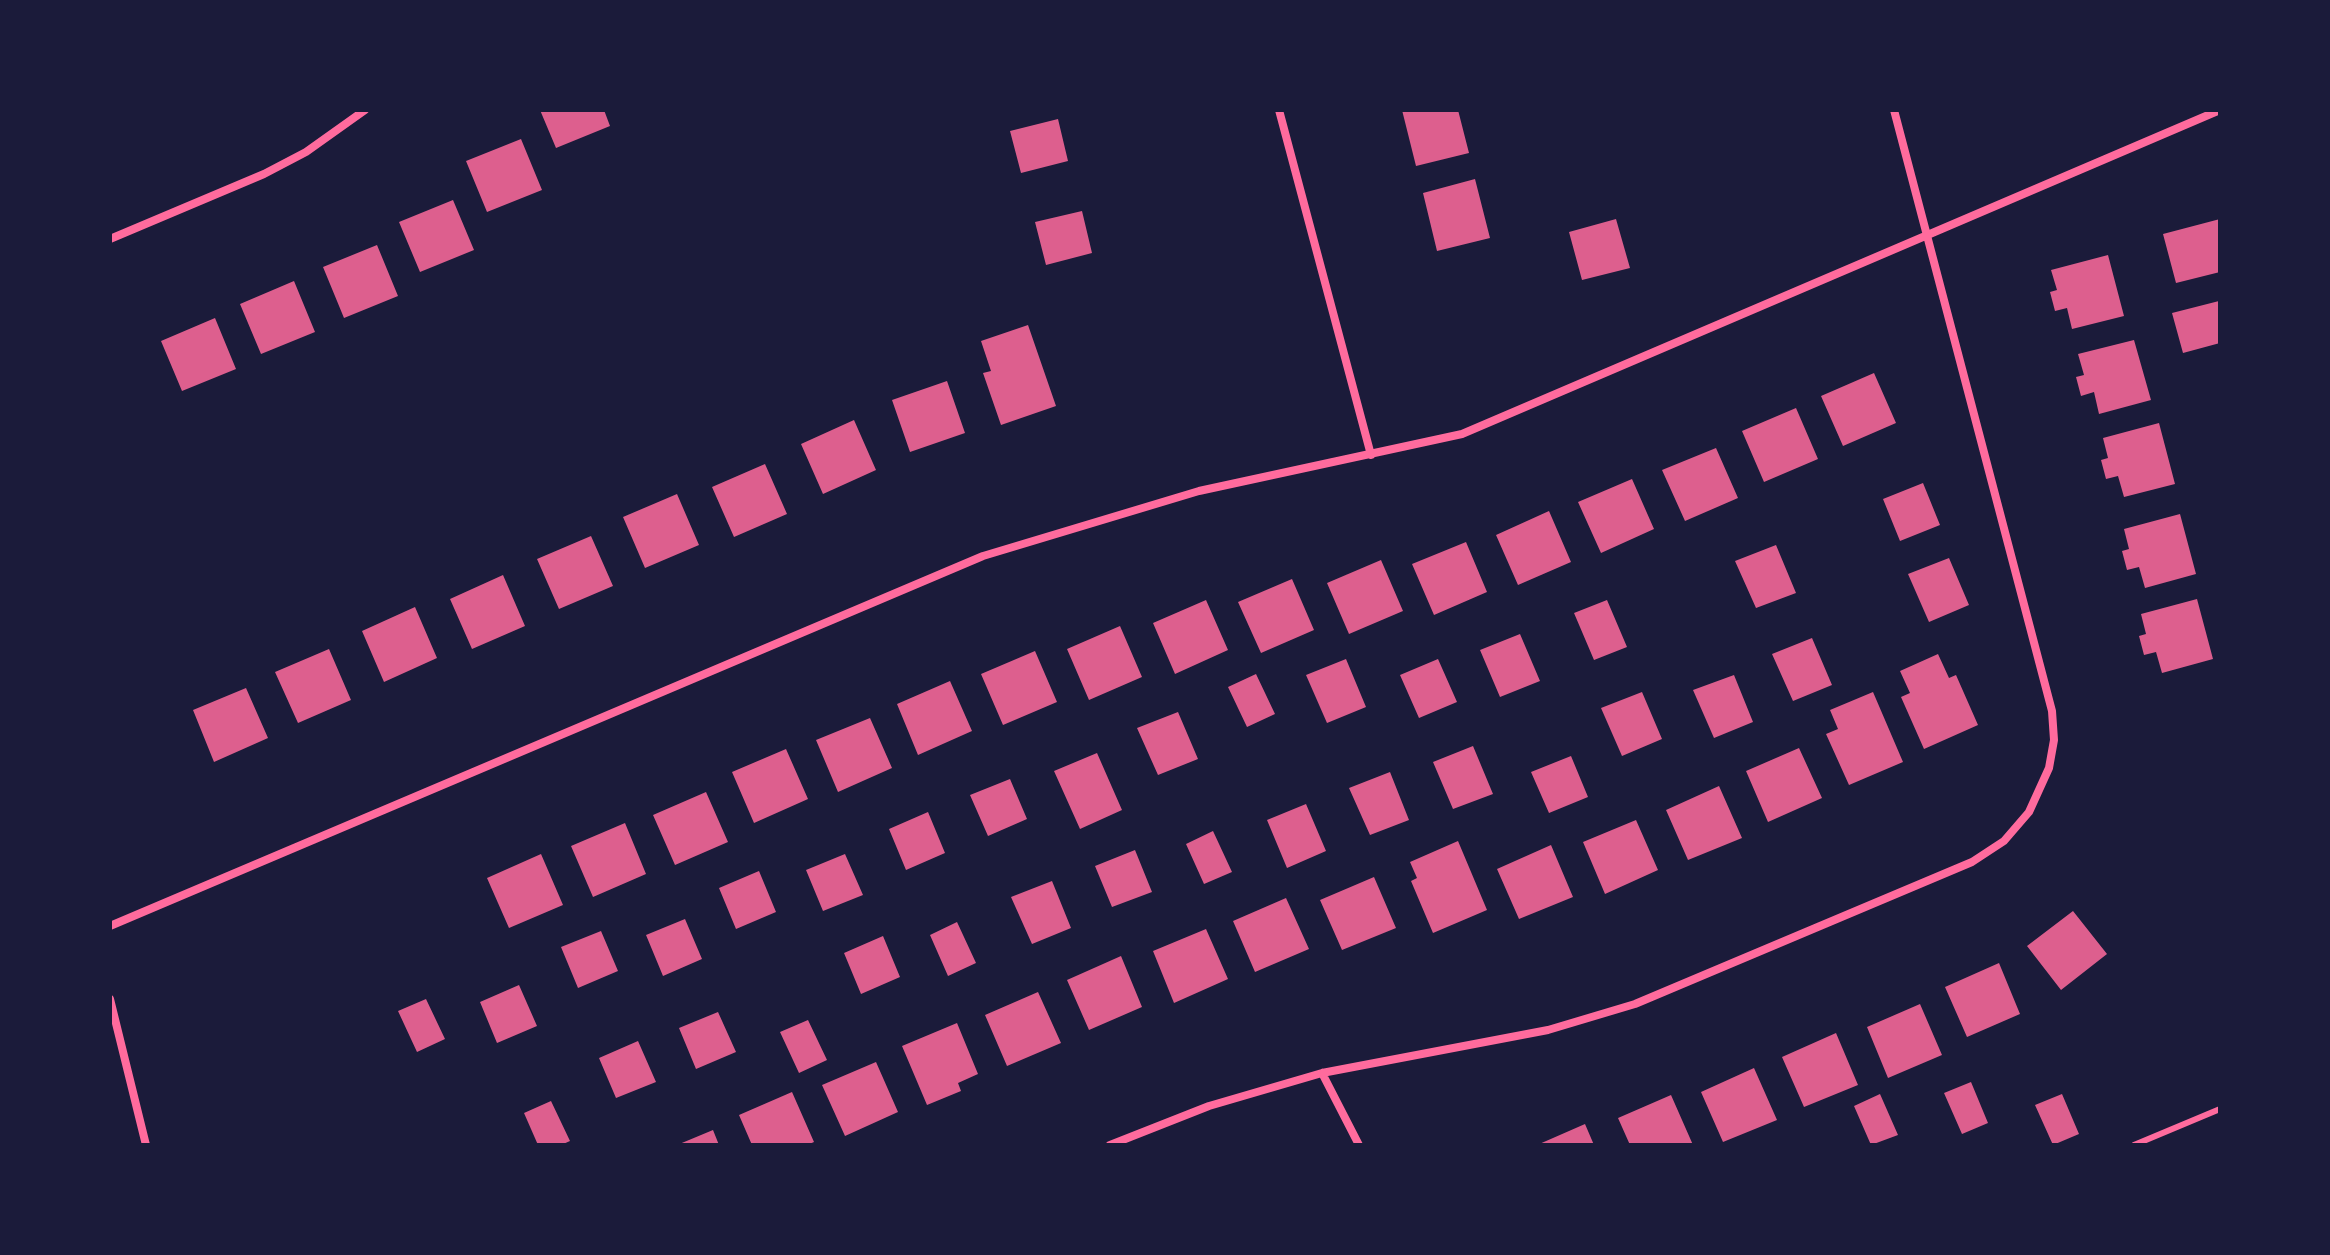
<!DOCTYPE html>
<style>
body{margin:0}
#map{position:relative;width:2330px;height:1255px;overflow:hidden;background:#1b1b3a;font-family:Figtree,sans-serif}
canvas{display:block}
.frame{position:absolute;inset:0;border:112px solid #1b1b3a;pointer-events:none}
</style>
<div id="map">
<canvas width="2330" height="1255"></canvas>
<div class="frame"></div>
</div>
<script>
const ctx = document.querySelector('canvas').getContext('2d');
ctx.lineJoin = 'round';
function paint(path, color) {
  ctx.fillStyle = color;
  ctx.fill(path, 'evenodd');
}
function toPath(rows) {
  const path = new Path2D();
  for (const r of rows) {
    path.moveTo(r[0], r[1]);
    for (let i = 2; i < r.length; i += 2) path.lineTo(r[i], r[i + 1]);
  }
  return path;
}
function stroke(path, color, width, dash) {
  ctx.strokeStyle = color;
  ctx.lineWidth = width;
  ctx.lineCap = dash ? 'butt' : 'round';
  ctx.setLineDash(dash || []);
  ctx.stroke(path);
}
paint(toPath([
 [540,110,604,110,610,126,556,148],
 [1402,110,1458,110,1469,153,1416,166],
 [1058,119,1068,161,1021,173,1010,131],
 [521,139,542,190,487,212,466,161],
 [1475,179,1490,238,1437,251,1423,193],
 [453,200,474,250,420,272,399,222],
 [1082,211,1092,253,1046,265,1035,222],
 [1616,219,1630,268,1582,280,1569,232],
 [2220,219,2220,272,2176,283,2163,234],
 [377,245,398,296,344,318,323,267],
 [2108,255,2124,316,2072,329,2067,308,2055,311,2050,292,2057,290,2051,270],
 [294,281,315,332,261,354,240,304],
 [2219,301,2220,343,2183,353,2172,313],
 [215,318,236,369,182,391,161,341],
 [1028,325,1056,406,1001,425,983,373,991,371,981,341],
 [2134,340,2151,400,2099,414,2094,392,2081,396,2076,377,2084,375,2078,354],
 [1874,373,1896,423,1843,446,1821,396],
 [947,381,965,433,910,452,892,400],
 [1796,408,1818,459,1764,482,1742,431],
 [854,420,876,470,823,494,801,444],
 [2159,423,2175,484,2124,497,2118,476,2106,479,2101,460,2108,458,2103,438],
 [1716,448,1738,498,1685,521,1662,470],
 [765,464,787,514,734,537,712,487],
 [1632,479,1654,529,1601,553,1578,502],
 [1923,483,1940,525,1900,541,1883,499],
 [677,494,699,545,645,568,623,517],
 [1549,511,1571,562,1518,585,1496,535],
 [2180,514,2196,574,2145,588,2139,567,2127,570,2122,551,2129,549,2124,529],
 [591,536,613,586,559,609,537,559],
 [1466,542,1487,592,1434,615,1412,564],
 [1776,545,1796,593,1756,608,1735,561],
 [1949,558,1969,605,1929,622,1908,574],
 [1381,560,1403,611,1349,634,1327,583],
 [503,575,525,626,472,649,450,599],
 [1292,579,1314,630,1261,653,1238,602],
 [2197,599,2213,659,2162,673,2156,652,2144,655,2139,636,2146,634,2141,614],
 [1206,600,1228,650,1175,674,1153,623],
 [1607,600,1627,647,1594,660,1574,613],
 [415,607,437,658,384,682,362,631],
 [1120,626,1142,677,1089,700,1067,649],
 [1520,634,1540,681,1500,697,1480,650],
 [1812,638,1832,685,1793,701,1772,654],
 [329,649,351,700,298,723,275,672],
 [1035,651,1057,702,1003,725,981,674],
 [1938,654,1949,678,1956,675,1978,725,1924,749,1901,697,1910,693,1900,671],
 [1346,659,1366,707,1327,723,1306,675],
 [1438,659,1457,702,1419,718,1400,675],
 [1256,674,1275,714,1247,727,1228,687],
 [1734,675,1753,722,1714,738,1693,690],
 [950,681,972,731,918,755,897,704],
 [246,688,268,738,214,762,193,710],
 [1642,692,1662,739,1622,756,1601,708],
 [1873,692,1903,762,1849,785,1826,734,1838,729,1830,710],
 [1178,712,1198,759,1158,775,1137,728],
 [870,718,892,768,838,792,816,740],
 [1473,746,1493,794,1453,809,1433,762],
 [1799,748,1822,798,1768,822,1746,771],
 [786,749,808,799,754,823,732,772],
 [1097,753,1122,810,1080,829,1054,771],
 [1571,756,1588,797,1549,813,1531,772],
 [1390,772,1409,820,1370,835,1349,788],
 [1010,779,1027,819,988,836,970,795],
 [1719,786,1742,838,1688,860,1666,810],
 [706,792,728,842,675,865,653,815],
 [1306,804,1326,851,1287,868,1267,820],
 [928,812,945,853,906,870,889,829],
 [1636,820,1658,870,1605,894,1583,842],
 [625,823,646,874,593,897,571,846],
 [1213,831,1232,872,1204,884,1186,844],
 [1458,841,1487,910,1433,933,1411,881,1417,878,1410,862],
 [1551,845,1573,897,1519,919,1497,869],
 [1135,850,1152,892,1112,907,1095,866],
 [541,854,563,905,509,928,487,878],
 [845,854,863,895,823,911,806,870],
 [759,871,776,912,736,929,719,888],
 [1374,877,1396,928,1342,950,1320,900],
 [1052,881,1071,928,1032,944,1011,897],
 [1286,898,1309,949,1255,972,1233,921],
 [2073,911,2107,954,2061,990,2027,946],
 [685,919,702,959,663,976,646,935],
 [957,922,976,963,948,976,930,935],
 [1206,929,1228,979,1174,1003,1153,951],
 [601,931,618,971,578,988,561,947],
 [883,936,900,977,861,994,844,953],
 [1121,956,1142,1007,1089,1030,1067,980],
 [1999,963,2020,1014,1967,1037,1945,987],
 [519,985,537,1026,497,1043,480,1002],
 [1038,992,1061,1043,1007,1066,985,1015],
 [426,999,445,1039,417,1052,398,1011],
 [1920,1004,1942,1055,1888,1078,1867,1027],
 [718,1012,736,1052,696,1069,679,1028],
 [808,1020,827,1060,799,1073,780,1032],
 [957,1023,978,1074,958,1083,961,1091,927,1105,902,1046],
 [1836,1033,1858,1085,1804,1107,1782,1057],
 [638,1041,656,1082,616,1098,599,1058],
 [876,1062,898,1112,845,1136,822,1085],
 [1754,1068,1777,1120,1723,1142,1701,1092],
 [1971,1082,1988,1123,1962,1134,1944,1093],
 [792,1092,814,1142,807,1145,752,1145,739,1115],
 [1880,1094,1898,1135,1871,1145,1854,1106],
 [2062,1094,2079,1134,2053,1145,2035,1105],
 [1671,1095,1693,1145,1630,1145,1618,1118],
 [551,1101,570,1141,561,1145,538,1145,524,1113],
 [1585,1124,1594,1145,1537,1145],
 [713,1130,719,1145,677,1145]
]), '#dd5f8e');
stroke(toPath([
 [2134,1145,2220,1109]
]), '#ff6b9d', 6);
stroke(toPath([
 [1279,110,1371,455],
 [110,239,264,174,306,152,365,110],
 [110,926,983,556,1199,491,1462,434,2220,110],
 [110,999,146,1145],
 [1322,1073,1359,1145],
 [1110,1145,1209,1106,1322,1073,1548,1030,1635,1004,1972,862,2004,841,2029,812,2049,768,2054,740,2052,711,1894,110]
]), '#ff6b9d', 8);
</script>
